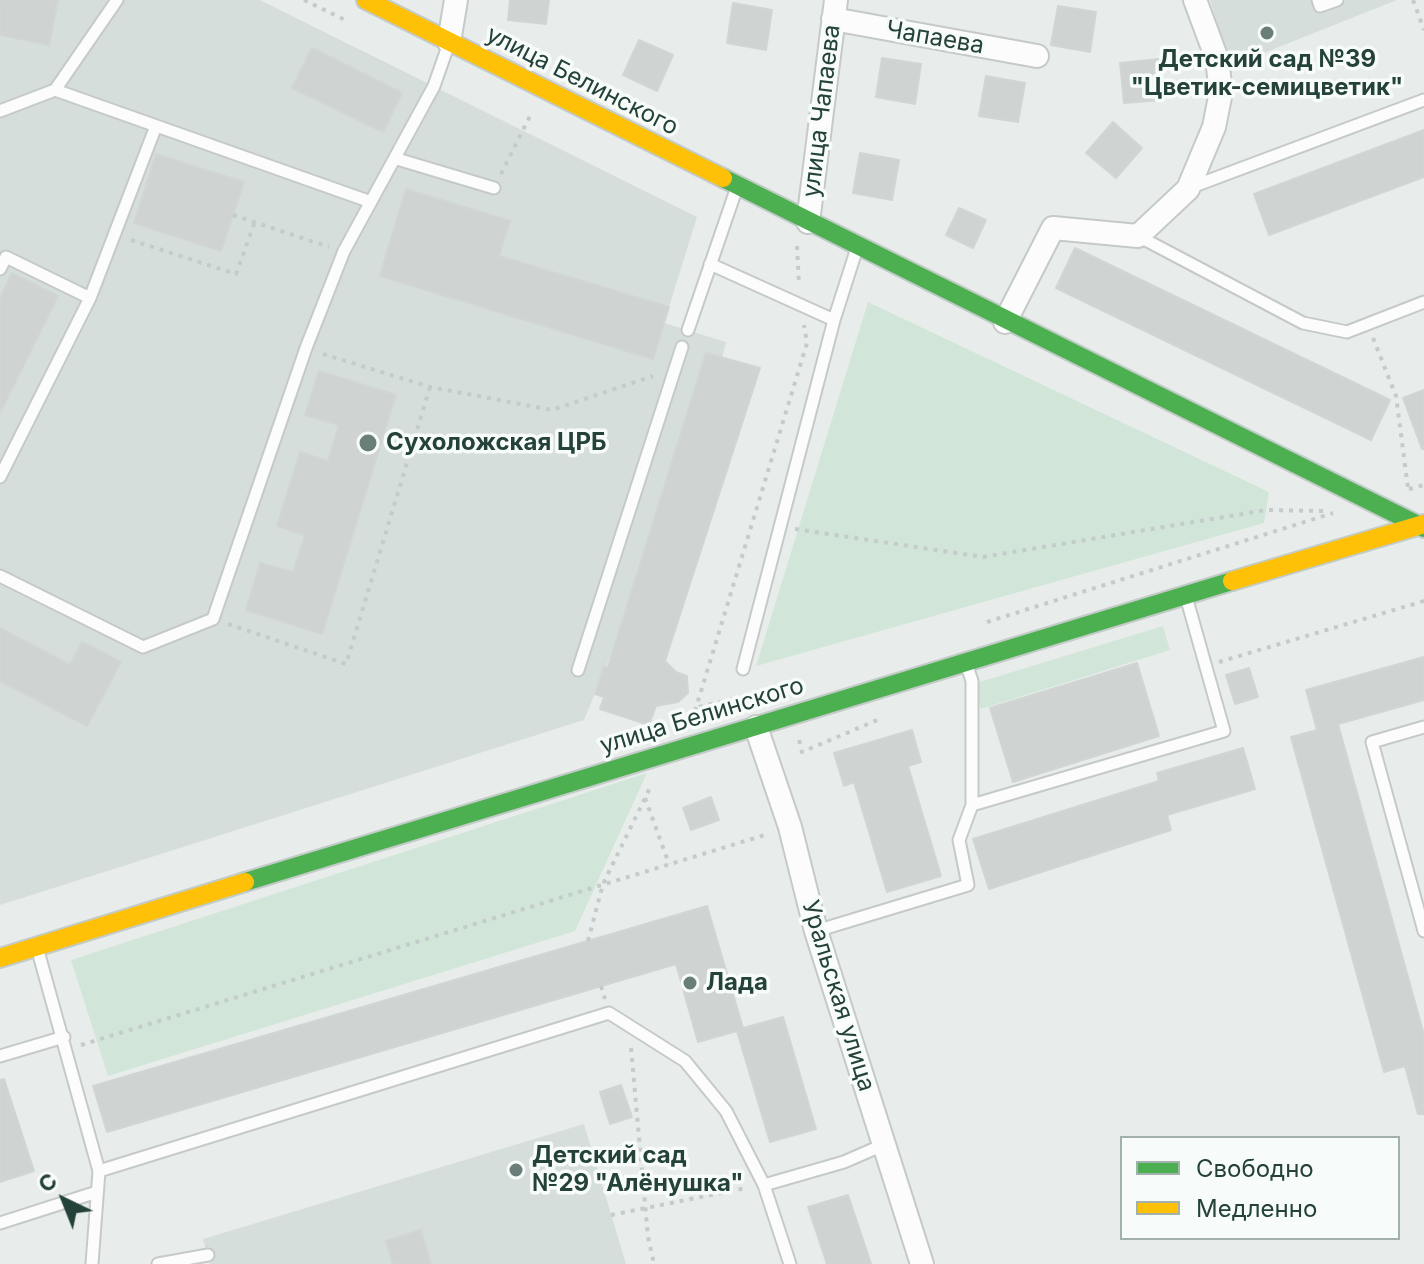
<!DOCTYPE html>
<meta charset="utf-8">
<style>
body{margin:0}
#map{position:relative;width:1424px;height:1264px;overflow:hidden;background:#e8edeb;font-family:Inter,sans-serif}
canvas{display:block}
.legend{position:absolute;left:1120px;top:1136px;width:280px;height:104px;box-sizing:border-box;background:#f7fbf9;border:2px solid #a3b1ad;margin:0;padding:10px 14px;list-style:none;font-size:24px;color:#24423a}
.legend li{display:flex;align-items:center;gap:16px;height:40px}
.legend b{width:40px;border:2px solid #a3b1ad}
.north{position:absolute;left:24px;top:1160px;width:80px;height:80px;-webkit-text-stroke:6px #f7fbf9;paint-order:stroke;rotate:317deg;font-size:22px;font-weight:700;line-height:32px;text-align:center;color:#24423a}
.north::after{content:'';display:block;margin:auto;width:28px;height:36px;background:#24423a;clip-path:polygon(50% 0,100% 100%,50% 72%,0 100%)}
</style>
<div id="map">
<canvas width="1424" height="1264"></canvas>
<ul class="legend">
<li><b style="height:10px;background:#4caf50"></b>Свободно</li>
<li><b style="height:10px;background:#ffc107"></b>Медленно</li>
</ul>
<div class="north">С</div>
</div>
<script>
const ctx = document.querySelector('canvas').getContext('2d');
ctx.lineJoin = 'round';
function paint(path, color) {
  ctx.fillStyle = color;
  ctx.fill(path, 'evenodd');
}
function toPath(rows) {
  const path = new Path2D();
  for (const r of rows) {
    path.moveTo(r[0], r[1]);
    for (let i = 2; i < r.length; i += 2) path.lineTo(r[i], r[i + 1]);
  }
  return path;
}
function stroke(path, color, width, dash) {
  ctx.strokeStyle = color;
  ctx.lineWidth = width;
  ctx.lineCap = dash ? 'butt' : 'round';
  ctx.setLineDash(dash || []);
  ctx.stroke(path);
}
function write(font, color, halo, rows, align = 'center') {
  ctx.font = font + ' Inter,sans-serif';
  ctx.lineWidth = 7;
  ctx.setLineDash([]);
  ctx.textBaseline = 'middle';
  ctx.strokeStyle = halo;
  ctx.fillStyle = color;
  for (const [text, x, y, turn = 0] of rows) {
    ctx.save();
    ctx.translate(x, y);
    ctx.rotate((+turn || 0) * Math.PI / 180);
    ctx.textAlign = isNaN(turn) ? turn : align;
    if (halo) ctx.strokeText(text, 0, 0);
    ctx.fillText(text, 0, 0);
    ctx.restore();
  }
}
paint(toPath([
 [0,0,260,0,697,217,664,323,726,342,722,358,760,368,667,656,617,640,584,720,0,905],
 [1210,0,1397,0,1231,66],
 [584,1124,626,1264,210,1264,203,1239]
]), '#d6dedb');
paint(toPath([
 [868,302,1269,492,1264,523,756,666],
 [1163,626,1170,650,981,709,973,684],
 [647,773,575,931,108,1076,71,960]
]), '#d1e6d8');
const building = toPath([
 [0,0,58,0,49,45,0,35,0,0],
 [510,0,549,0,546,24,508,20,510,0],
 [733,3,772,10,766,50,727,43,733,3],
 [1058,6,1096,12,1090,52,1051,45,1058,6],
 [639,40,673,55,657,91,623,75,639,40],
 [312,48,402,93,383,132,292,88,312,48],
 [882,58,921,64,915,104,876,97,882,58],
 [1159,59,1162,100,1124,103,1120,63,1159,59],
 [986,76,1025,83,1018,122,979,116,986,76],
 [1113,122,1142,148,1116,178,1086,153,1113,122],
 [1424,130,1424,177,1269,235,1254,194,1424,130],
 [860,153,899,160,892,200,853,193,860,153],
 [156,154,244,182,221,251,134,223,156,154],
 [406,189,510,221,499,256,669,307,653,359,380,276,406,189],
 [959,208,986,220,973,248,946,235,959,208],
 [1075,248,1390,400,1371,440,1056,288,1075,248],
 [12,273,58,296,0,413,0,298,12,273],
 [706,353,760,368,665,661,676,672,687,676,688,693,678,702,656,706,649,725,600,709,604,697,595,694,604,667,608,667,706,353],
 [319,371,396,395,322,634,246,610,260,563,293,572,305,535,277,526,300,452,328,461,339,425,305,415,319,371],
 [1424,390,1424,449,1422,449,1403,398,1424,390],
 [0,628,70,665,82,642,121,662,87,726,0,681,0,628],
 [1424,657,1424,700,1338,724,1424,1035,1424,1114,1418,1114,1405,1066,1384,1072,1291,737,1317,730,1306,690,1424,657],
 [1137,663,1159,736,1013,782,990,708,1137,663],
 [1249,668,1258,697,1235,704,1226,675,1249,668],
 [912,730,921,762,908,766,941,876,887,892,854,782,844,786,834,753,912,730],
 [1243,748,1255,789,1167,815,1171,830,989,889,973,839,1159,781,1157,773,1243,748],
 [711,797,719,820,691,830,683,808,711,797],
 [707,906,743,1028,783,1017,816,1129,770,1142,737,1031,698,1042,676,964,107,1132,93,1086,707,906],
 [4,1079,34,1171,0,1182,0,1080,4,1079],
 [621,1085,632,1117,610,1124,600,1092,621,1085],
 [848,1195,871,1264,827,1264,808,1207,848,1195],
 [421,1230,431,1264,393,1264,386,1241,421,1230]
]);
paint(building, '#cfd4d2');
stroke(building, '#d1d6d4', 2);
const lane = toPath([
 [1318,0,1320,6,1337,0],
 [55,90,371,202],
 [0,111,55,90,117,0],
 [397,159,494,188],
 [1189,188,1424,100],
 [1138,236,1303,323,1347,332,1424,302],
 [710,264,834,320,857,248],
 [0,269,6,257,90,298],
 [688,330,737,187],
 [0,477,90,298,156,126],
 [0,576,143,647,213,619,306,348,344,251,434,86,448,46],
 [743,669,834,320],
 [578,670,682,347],
 [1424,727,1372,742,1424,931],
 [972,805,1224,731,1187,600],
 [816,931,968,885,959,840,972,805,972,681,967,666],
 [38,951,99,1171,92,1264],
 [0,1056,64,1037],
 [99,1171,609,1013,685,1061,726,1111,764,1185,790,1264],
 [764,1185,844,1162,883,1145],
 [0,1223,97,1192],
 [158,1264,208,1255]
]);
const street = toPath([
 [833,19,1037,56],
 [449,42,456,0],
 [808,222,836,0],
 [1005,322,1053,228,1138,236,1188,189,1214,127,1221,92,1217,59,1195,0],
 [756,727,790,827,816,931,922,1264]
]);
const fast = toPath([
 [723,178,1424,528],
 [245,882,1232,581]
]);
const slow = toPath([
 [366,0,723,178],
 [1232,581,1424,524],
 [0,958,245,882]
]);
stroke(lane, '#c5cac8', 15);
stroke(street, '#c5cac8', 26);
stroke(fast, '#c3cbc8', 22);
stroke(slow, '#c3cbc8', 22);
stroke(toPath([
 [304,0,345,20],
 [1413,0,1424,30],
 [501,174,531,114],
 [233,215,329,247],
 [131,240,236,274,254,224],
 [797,246,799,285],
 [1373,338,1396,396,1408,488],
 [323,354,430,387,552,410,653,376],
 [1409,489,1424,485],
 [795,529,983,557,1266,510,1325,511],
 [987,622,1333,513],
 [228,624,346,664,430,387],
 [1219,662,1424,601],
 [699,707,733,699],
 [695,711,807,343,804,325],
 [799,740,802,752,882,718],
 [645,798,669,864],
 [588,941,603,884,650,788],
 [601,986,605,999],
 [81,1045,768,834],
 [631,1048,648,1237,654,1264],
 [611,1215,746,1188]
]), '#c3ccca', 4, [4, 6]);
stroke(lane, '#fcfcfc', 11);
stroke(street, '#fcfcfc', 22);
stroke(fast, '#4caf50', 18);
stroke(slow, '#ffc107', 18);
for (const [x, y, r, color] of [
 [1267,33,8,"#697e78"],
 [368,443,10,"#697e78"],
 [690,983,8,"#697e78"],
 [516,1170,8,"#697e78"]
]) {
  const dot = new Path2D();
  dot.arc(x, y, r, 0, 2 * Math.PI);
  ctx.fillStyle = color;
  ctx.fill(dot);
  stroke(dot, '#f7fbf9', 3);
}
write('24px', '#24423a', '#f7fbf9', [
 ["Чапаева",935,38,10],
 ["улица Белинского",582,81,27],
 ["улица Чапаева",822,111,-83],
 ["улица Белинского",702,716,-17],
 ["Уральская улица",838,996,73]
]);
write('bold 24px', '#24423a', '#f7fbf9', [
 ["Детский сад №39",1267,60,"center"],
 ["\"Цветик-семицветик\"",1267,88,"center"],
 ["Сухоложская ЦРБ",386,443],
 ["Лада",706,983],
 ["Детский сад",532,1156],
 ["№29 \"Алёнушка\"",532,1184]
], 'left');
</script>
